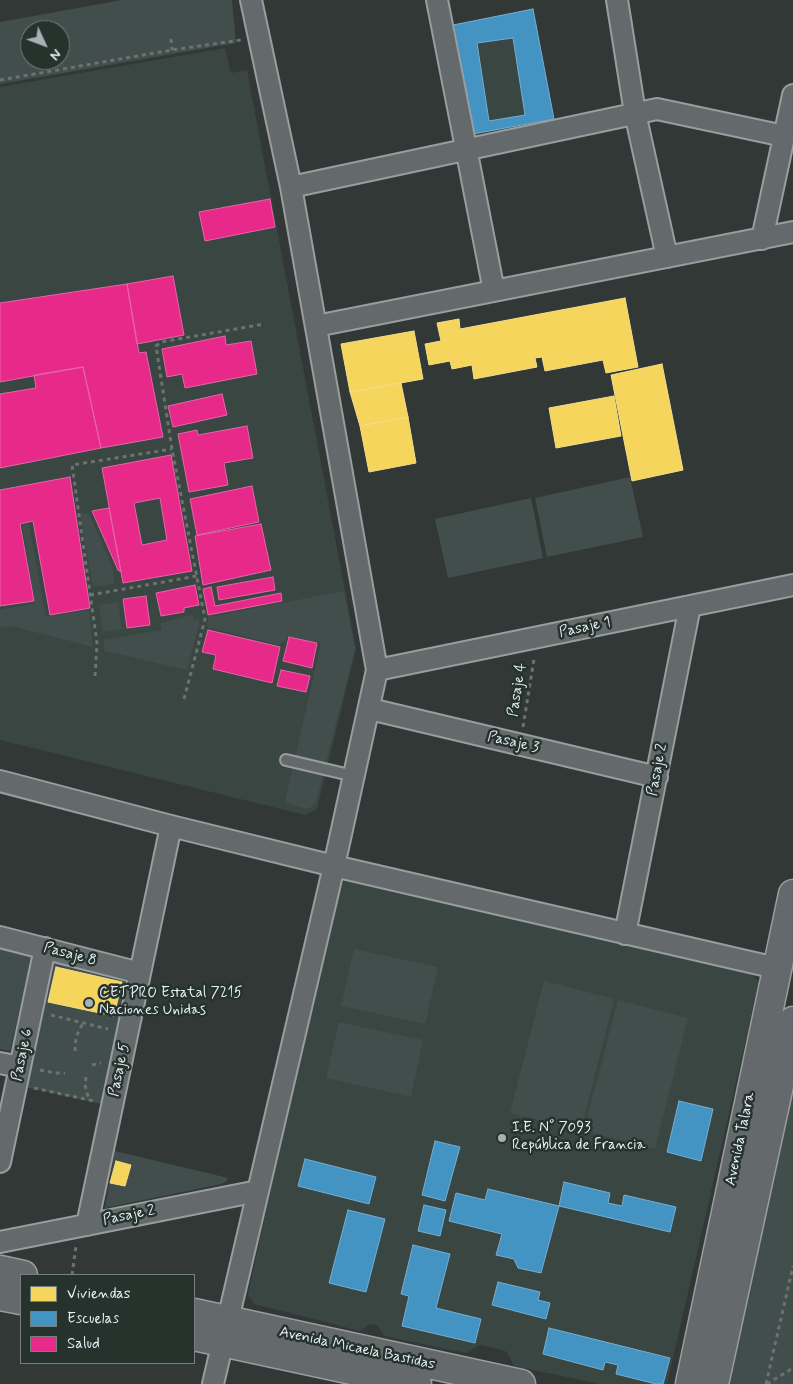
<!DOCTYPE html>
<meta charset="utf-8">
<style>
body{margin:0}
#map{position:relative;width:793px;height:1384px;overflow:hidden;background:#313835;font-family:Mynerve,sans-serif}
canvas{display:block}
.legend{position:absolute;left:20px;top:1274px;width:175px;height:90px;box-sizing:border-box;background:#26332d;border:1px solid #747f7e;margin:0;padding:6px 9px;list-style:none;font-size:15px;color:#e8f1f8}
.legend li{display:flex;align-items:center;gap:10px;height:25px}
.legend b{width:25px;border:1px solid #747f7e}
.north{position:absolute;left:20px;top:20px;width:50px;height:50px;box-sizing:border-box;background:#26332d;border:1px solid #747f7e;border-radius:50%;rotate:133deg;font-size:14px;font-weight:700;line-height:20px;text-align:center;color:#e8f1f8}
.north::after{content:'';display:block;margin:auto;width:18px;height:22px;background:#a8b0b4;clip-path:polygon(50% 0,100% 100%,50% 72%,0 100%)}
</style>
<div id="map">
<canvas width="793" height="1384"></canvas>
<ul class="legend">
<li><b style="height:14px;background:#f6d55c"></b>Viviendas</li>
<li><b style="height:14px;background:#4393c3"></b>Escuelas</li>
<li><b style="height:14px;background:#e7298a"></b>Salud</li>
</ul>
<div class="north">N</div>
</div>
<script>
const ctx = document.querySelector('canvas').getContext('2d');
ctx.lineJoin = 'round';
function paint(path, color) {
  ctx.fillStyle = color;
  ctx.fill(path, 'evenodd');
}
function toPath(rows) {
  const path = new Path2D();
  for (const r of rows) {
    path.moveTo(r[0], r[1]);
    for (let i = 2; i < r.length; i += 2) path.lineTo(r[i], r[i + 1]);
  }
  return path;
}
function stroke(path, color, width, dash) {
  ctx.strokeStyle = color;
  ctx.lineWidth = width;
  ctx.lineCap = dash ? 'butt' : 'round';
  ctx.setLineDash(dash || []);
  ctx.stroke(path);
}
function write(font, color, halo, rows, align = 'center') {
  ctx.font = font + ' Mynerve,sans-serif';
  ctx.lineWidth = 5;
  ctx.setLineDash([]);
  ctx.textBaseline = 'middle';
  ctx.strokeStyle = halo;
  ctx.fillStyle = color;
  for (const [text, x, y, turn = 0] of rows) {
    ctx.save();
    ctx.translate(x, y);
    ctx.rotate((+turn || 0) * Math.PI / 180);
    ctx.textAlign = isNaN(turn) ? turn : align;
    if (halo) ctx.strokeText(text, 0, 0);
    ctx.fillText(text, 0, 0);
    ctx.restore();
  }
}
paint(toPath([
 [533,9,554,119,468,135,448,26],
 [225,48,231,73,247,70,356,649,317,809,305,815,0,740,0,87],
 [345,881,750,972,759,982,667,1384,600,1384,514,1366,507,1352,495,1348,480,1345,466,1353,384,1336,377,1325,370,1324,360,1331,254,1304,248,1295,335,887]
]), '#3a4641');
paint(toPath([
 [122,0,232,0,236,43,0,84,0,22],
 [30,30,60,30,60,60,30,60],
 [630,477,643,537,547,557,535,498],
 [531,498,543,558,448,578,435,519],
 [89,513,113,569,114,584,93,587,80,514],
 [29,524,46,617,89,610,93,647,11,626,0,628,0,610,35,603,22,525],
 [344,591,355,649,316,801,310,808,306,809,285,802,321,643,287,636,286,641,278,645,207,627,208,617],
 [118,602,122,629,103,632,99,605],
 [192,615,194,620,199,619,199,625,187,670,105,651,103,640,162,630,161,623],
 [0,948,32,955,10,1051,0,1049],
 [354,949,438,967,425,1024,341,1006],
 [49,957,134,975,106,1105,21,1086],
 [544,981,614,999,581,1130,510,1113],
 [618,1000,688,1018,655,1149,584,1131],
 [339,1022,423,1040,411,1097,326,1078],
 [793,1082,793,1384,727,1384],
 [115,1151,228,1178,226,1182,221,1184,105,1208]
]), '#424e4b');
const homes = toPath([
 [625,298,638,367,606,373,603,360,545,371,542,357,535,358,537,367,474,379,472,365,452,369,450,361,429,365,425,344,441,341,437,323,459,319,460,329,625,298],
 [414,331,423,379,350,392,341,344,414,331],
 [662,364,683,470,632,481,611,375,662,364],
 [401,383,408,417,360,426,350,392,401,383],
 [614,396,621,436,556,448,549,408,614,396],
 [408,417,416,463,369,472,360,426,408,417],
 [56,967,122,982,114,1016,48,1002,56,967],
 [116,1161,131,1165,125,1186,110,1183,116,1161]
]);
paint(homes, '#f6d55c');
stroke(homes, '#f2dd8b', 1);
const schools = toPath([
 [533,9,554,119,468,135,448,26,533,9],
 [513,38,525,115,489,121,477,43,513,38],
 [679,1101,713,1109,701,1161,667,1152,679,1101],
 [435,1141,460,1147,445,1201,422,1195,435,1141],
 [305,1159,376,1177,369,1204,298,1186,305,1159],
 [564,1182,610,1193,608,1203,622,1206,624,1195,676,1207,670,1232,559,1206,564,1182],
 [488,1189,559,1206,541,1273,518,1268,514,1259,496,1255,502,1234,449,1221,456,1193,485,1200,488,1189],
 [424,1205,446,1210,440,1236,418,1231,424,1205],
 [348,1210,385,1219,366,1292,329,1283,348,1210],
 [413,1245,450,1254,436,1308,481,1319,475,1343,402,1326,409,1296,401,1294,413,1245],
 [498,1282,540,1292,538,1300,550,1303,546,1319,492,1305,498,1282],
 [549,1328,670,1358,663,1384,656,1384,616,1374,618,1365,605,1362,603,1370,543,1354,549,1328]
]);
paint(schools, '#4393c3');
stroke(schools, '#74afd3', 1);
const health = toPath([
 [270,199,275,227,205,241,199,212,270,199],
 [173,276,184,335,137,344,127,284,173,276],
 [127,284,139,353,146,352,163,437,101,448,83,367,0,382,0,303,127,284],
 [225,336,226,345,251,341,257,374,185,388,182,374,167,377,162,349,225,336],
 [83,367,101,448,0,468,0,394,36,388,34,375,83,367],
 [222,394,227,415,173,427,168,406,222,394],
 [247,426,253,458,224,463,228,485,189,492,178,434,197,430,198,435,247,426],
 [171,455,192,571,123,583,102,468,171,455],
 [160,498,167,540,142,545,134,503,160,498],
 [70,477,90,608,50,615,33,521,20,524,34,601,0,606,0,490,70,477],
 [252,486,259,522,197,535,190,499,252,486],
 [109,508,121,572,118,570,92,511,109,508],
 [261,524,271,570,203,585,195,536,261,524],
 [273,577,275,590,219,600,217,587,273,577],
 [195,585,199,605,184,608,184,612,161,616,156,593,195,585],
 [211,587,215,606,281,593,282,601,208,615,203,589,211,587],
 [146,596,150,625,127,628,123,599,146,596],
 [208,630,280,647,272,683,213,669,216,655,202,652,208,630],
 [289,637,317,643,312,668,283,661,289,637],
 [281,670,310,676,306,692,277,686,281,670]
]);
paint(health, '#e7298a');
stroke(health, '#e765ab', 1);
const lane = toPath([
 [286,760,354,776]
]);
const street = toPath([
 [437,0,494,291],
 [617,0,635,113,667,257],
 [291,187,657,109,784,136],
 [762,239,793,95],
 [316,326,793,232],
 [377,670,793,585],
 [370,709,657,777],
 [0,781,171,826,334,866,776,968],
 [625,934,690,606],
 [0,937,140,973],
 [0,1063,20,1067],
 [0,1162,45,948],
 [87,1225,171,826],
 [0,1242,258,1191],
 [213,1384,334,866,377,670,291,187,251,0]
]);
const secondary = toPath([
 [0,1270,23,1275],
 [0,1296,21,1300],
 [194,1313,521,1384],
 [194,1336,417,1384],
 [690,1384,793,894],
 [714,1384,793,1021]
]);
stroke(lane, '#989d9e', 14);
stroke(street, '#989d9e', 24);
stroke(secondary, '#989d9e', 31);
stroke(toPath([
 [171,39,172,50],
 [41,64,41,72],
 [0,80,172,50,241,40],
 [90,595,197,576],
 [95,676,97,643,72,465,172,449],
 [184,699,205,619,172,449,156,346,161,342,264,324],
 [523,727,534,659],
 [51,1015,108,1029],
 [75,1051,76,1037,83,1023],
 [92,1065,101,1063],
 [40,1070,55,1073,65,1073],
 [86,1077,85,1085,89,1100],
 [34,1088,94,1101],
 [72,1275,76,1246],
 [766,1384,793,1266],
 [767,1384,793,1368]
]), '#6d7170', 3, [4, 4]);
stroke(lane, '#646a6b', 10);
stroke(street, '#646a6b', 20);
stroke(secondary, '#646a6b', 28);
for (const [x, y, r, color] of [
 [89,1003,5,"#a8b0b4"],
 [502,1138,5,"#a8b0b4"]
]) {
  const dot = new Path2D();
  dot.arc(x, y, r, 0, 2 * Math.PI);
  ctx.fillStyle = color;
  ctx.fill(dot);
  stroke(dot, '#26332d', 2);
}
write('15px', '#e8f1f8', '#26332d', [
 ["Pasaje 1",585,628,-12],
 ["Pasaje 4",518,690,-81],
 ["Pasaje 3",513,743,13],
 ["Pasaje 2",658,770,-79],
 ["Pasaje 8",70,955,15],
 ["Pasaje 6",23,1055,-78],
 ["Pasaje 5",120,1070,-78],
 ["Avenida Talara",741,1139,-78],
 ["Pasaje 2",129,1216,-11],
 ["Avenida Micaela Bastidas",357,1349,12]
]);
write('15px', '#e8f1f8', '#26332d', [
 ["CETPRO Estatal 7215",99,994],
 ["Naciones Unidas",99,1011],
 ["I.E. N° 7093",512,1129],
 ["República de Francia",512,1146]
], 'left');
</script>
